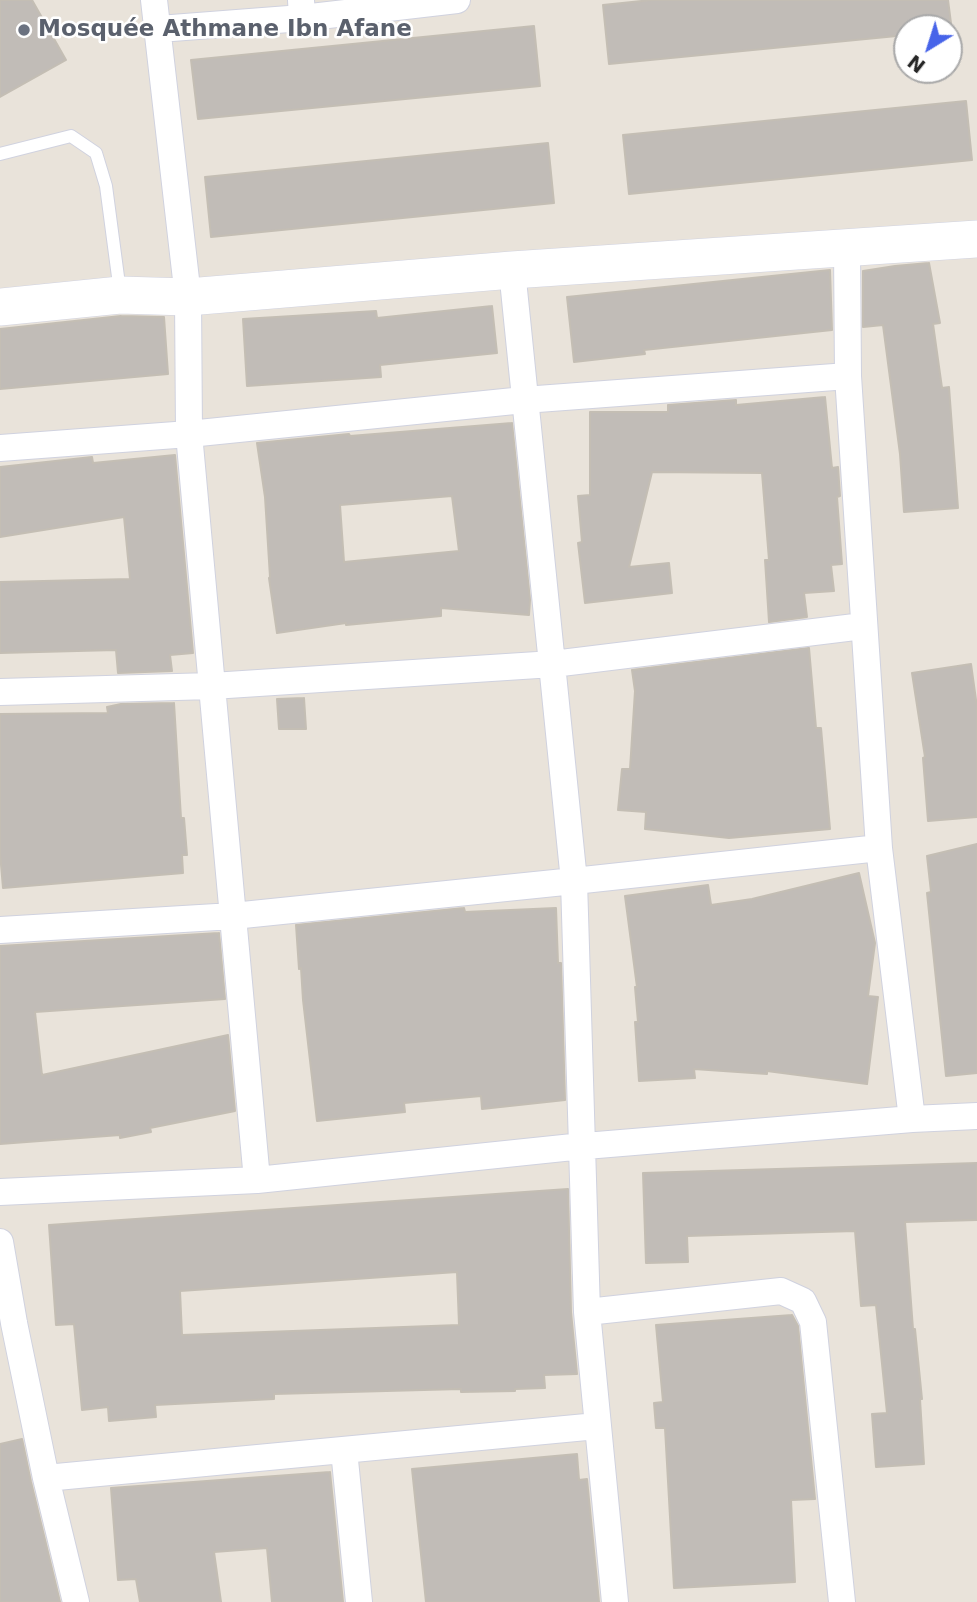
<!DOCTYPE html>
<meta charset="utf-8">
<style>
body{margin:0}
#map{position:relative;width:977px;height:1602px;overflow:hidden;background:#e9e3da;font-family:"DejaVu Sans",sans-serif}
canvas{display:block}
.north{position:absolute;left:893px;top:14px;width:70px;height:70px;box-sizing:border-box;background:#fff;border:2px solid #a9a9a9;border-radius:50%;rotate:218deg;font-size:19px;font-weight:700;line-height:28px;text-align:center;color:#272727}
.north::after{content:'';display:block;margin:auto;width:24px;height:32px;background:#4764e9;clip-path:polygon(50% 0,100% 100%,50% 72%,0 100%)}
</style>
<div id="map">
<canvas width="977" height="1602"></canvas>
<div class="north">N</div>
</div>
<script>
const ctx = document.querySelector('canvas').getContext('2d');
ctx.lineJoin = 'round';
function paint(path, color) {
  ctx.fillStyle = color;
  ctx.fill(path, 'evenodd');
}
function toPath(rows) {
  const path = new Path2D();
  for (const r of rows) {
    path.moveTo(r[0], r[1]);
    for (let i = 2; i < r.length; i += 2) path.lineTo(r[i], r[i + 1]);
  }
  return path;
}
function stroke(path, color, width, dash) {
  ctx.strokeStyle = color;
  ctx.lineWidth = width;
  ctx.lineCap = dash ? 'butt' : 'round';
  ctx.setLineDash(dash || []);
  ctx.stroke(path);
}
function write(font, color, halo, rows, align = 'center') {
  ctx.font = font + ' "DejaVu Sans",sans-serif';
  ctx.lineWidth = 5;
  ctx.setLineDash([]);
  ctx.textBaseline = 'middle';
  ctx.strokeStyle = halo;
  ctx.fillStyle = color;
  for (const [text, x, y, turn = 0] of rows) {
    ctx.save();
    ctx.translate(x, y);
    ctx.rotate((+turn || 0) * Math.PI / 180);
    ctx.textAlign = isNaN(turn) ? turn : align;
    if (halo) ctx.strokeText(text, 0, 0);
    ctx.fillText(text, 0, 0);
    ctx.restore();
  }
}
const building = toPath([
 [0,0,32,0,66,60,0,97,0,0],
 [651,0,948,0,952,31,949,31,949,28,907,28,907,35,609,64,603,5,651,0],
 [534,26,540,86,198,119,191,60,534,26],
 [966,101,972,160,629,194,623,135,966,101],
 [548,143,554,203,211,237,205,177,548,143],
 [929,263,940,323,933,324,942,388,949,387,958,508,904,512,900,454,883,325,863,327,863,271,895,266,929,263],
 [830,270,832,330,644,350,645,354,574,362,567,297,830,270],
 [492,306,497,353,380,365,381,377,247,386,243,319,376,311,377,318,492,306],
 [121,316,164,317,168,374,0,389,0,329,121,316],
 [825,397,832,468,838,467,840,496,837,497,842,564,831,565,834,591,804,593,807,617,769,622,765,560,769,560,762,473,652,472,629,567,669,563,672,593,585,603,578,543,582,542,578,496,590,495,590,412,668,412,668,405,736,400,736,405,825,397],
 [512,423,530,600,529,615,441,608,441,616,346,625,346,623,277,633,269,578,270,577,265,497,257,443,349,434,350,436,512,423],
 [452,496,459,551,344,562,340,505,452,496],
 [175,455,193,653,170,655,172,671,118,673,116,650,0,653,0,582,130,579,124,517,0,537,0,467,92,457,93,463,175,455],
 [809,648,816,728,821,728,830,829,729,838,645,829,646,812,618,810,622,769,630,769,635,691,632,670,809,648],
 [971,664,977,707,977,817,928,821,923,758,925,757,912,673,971,664],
 [304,698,306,729,279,729,277,699,304,698],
 [174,703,181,818,184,818,187,855,182,855,183,873,3,888,0,853,0,714,108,713,107,707,121,704,174,703],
 [977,844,977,1073,946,1076,927,893,931,892,927,856,977,844],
 [859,873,875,943,868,996,878,997,867,1084,767,1071,767,1074,694,1069,695,1078,639,1081,635,1022,638,1022,635,987,637,987,625,896,708,885,711,905,752,899,859,873],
 [464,908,465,912,556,908,558,963,561,963,565,1100,482,1109,481,1096,404,1103,405,1112,317,1121,303,1000,301,968,299,969,296,925,464,908],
 [219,933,225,999,35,1012,42,1075,228,1035,235,1111,150,1128,151,1132,120,1138,120,1135,0,1144,0,946,219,933],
 [977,1163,977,1220,905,1222,913,1329,915,1329,922,1399,920,1399,924,1464,876,1467,872,1414,887,1413,876,1305,861,1306,855,1231,687,1236,688,1262,646,1263,643,1173,977,1163],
 [568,1189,571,1312,577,1374,544,1375,545,1388,515,1389,515,1391,461,1392,461,1389,274,1394,274,1399,155,1405,156,1417,109,1421,108,1407,82,1410,74,1324,56,1325,49,1225,568,1189],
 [457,1272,459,1325,182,1335,180,1291,457,1272],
 [792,1315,798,1326,815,1499,791,1500,795,1582,674,1588,665,1428,656,1428,654,1403,663,1402,656,1325,792,1315],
 [22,1439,31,1482,60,1602,0,1602,0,1444,22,1439],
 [577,1454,579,1480,587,1479,599,1602,426,1602,412,1469,577,1454],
 [330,1472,343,1602,272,1602,267,1548,214,1552,221,1602,140,1602,136,1579,118,1580,111,1488,330,1472]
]);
paint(building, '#c1bcb7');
stroke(building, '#c4beb4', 2);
const lane = toPath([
 [0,154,71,136,96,153,106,186,120,292]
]);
const street = toPath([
 [154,0,188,297,189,434,257,1180,573,1147,912,1119,977,1116],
 [301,0,302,18,457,0],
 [159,29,302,18],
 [512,270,574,881,879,848,848,376,847,248],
 [0,448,189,434,524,400,848,376],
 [0,692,212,686,553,664,863,626],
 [879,848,912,1119],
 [0,930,233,916,574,881,587,1312,781,1291,803,1301,813,1322,842,1602],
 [0,1192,257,1180],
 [0,1242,14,1323,46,1478,76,1602],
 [587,1312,615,1602],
 [344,1450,359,1602],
 [46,1478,597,1426]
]);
const secondary = toPath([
 [0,307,120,295,188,297,512,270,977,239]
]);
stroke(lane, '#d0d2df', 14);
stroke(street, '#d0d2df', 28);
stroke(secondary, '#d0d2df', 38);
stroke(lane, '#fff', 12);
stroke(street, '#fff', 26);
stroke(secondary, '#fff', 37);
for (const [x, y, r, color] of [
 [24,30,7,"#6b7280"]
]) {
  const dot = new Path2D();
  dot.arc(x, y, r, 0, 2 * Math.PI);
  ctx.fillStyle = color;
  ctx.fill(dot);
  stroke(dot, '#fff', 2.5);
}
write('bold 23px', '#5b616d', '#fff', [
 ["Mosquée Athmane Ibn Afane",38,30]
], 'left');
</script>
